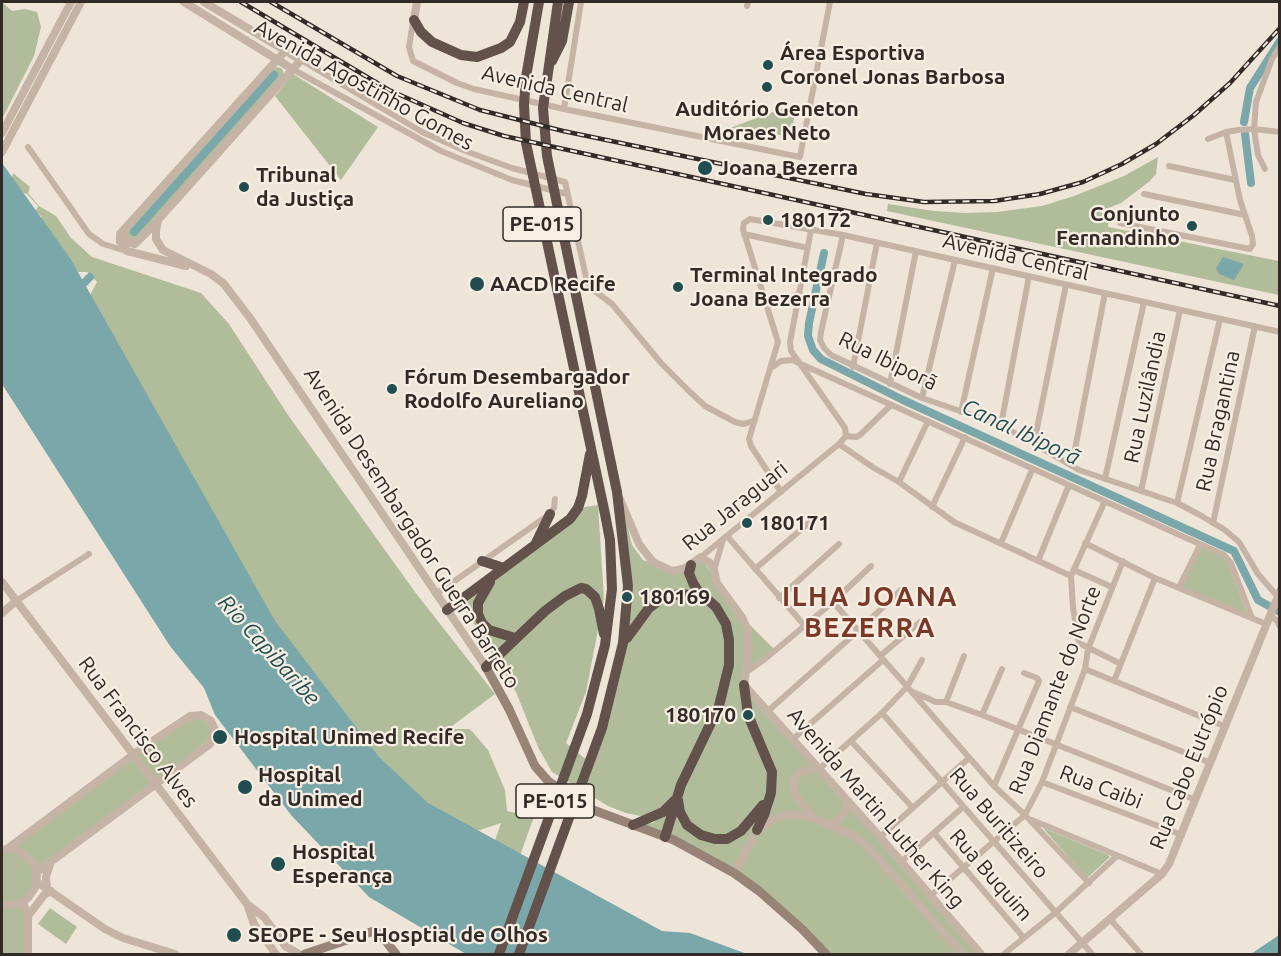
<!DOCTYPE html>
<meta charset="utf-8">
<style>
body{margin:0}
#map{position:relative;width:1281px;height:956px;overflow:hidden;background:#eee4d8;font-family:Ubuntu,sans-serif}
canvas{display:block}
.frame{position:absolute;inset:0;border:3px solid #322a26;pointer-events:none}
</style>
<div id="map">
<canvas width="1281" height="956"></canvas>
<div class="frame"></div>
</div>
<script>
const ctx = document.querySelector('canvas').getContext('2d');
ctx.lineJoin = 'round';
function paint(path, color) {
  ctx.fillStyle = color;
  ctx.fill(path, 'evenodd');
}
function toPath(rows) {
  const path = new Path2D();
  for (const r of rows) {
    path.moveTo(r[0], r[1]);
    for (let i = 2; i < r.length; i += 2) path.lineTo(r[i], r[i + 1]);
  }
  return path;
}
function stroke(path, color, width, dash) {
  ctx.strokeStyle = color;
  ctx.lineWidth = width;
  ctx.lineCap = dash ? 'butt' : 'round';
  ctx.setLineDash(dash || []);
  ctx.stroke(path);
}
function write(font, color, halo, rows, align = 'center') {
  ctx.font = font + ' Ubuntu,sans-serif';
  ctx.lineWidth = 4.5;
  ctx.setLineDash([]);
  ctx.textBaseline = 'middle';
  ctx.strokeStyle = halo;
  ctx.fillStyle = color;
  for (const [text, x, y, turn = 0] of rows) {
    ctx.save();
    ctx.translate(x, y);
    ctx.rotate((+turn || 0) * Math.PI / 180);
    ctx.textAlign = isNaN(turn) ? turn : align;
    if (halo) ctx.strokeText(text, 0, 0);
    ctx.fillText(text, 0, 0);
    ctx.restore();
  }
}
paint(toPath([
 [2,2,12,11,25,9,37,12,41,27,34,56,2,119],
 [278,67,282,69,285,76,139,239,130,240,126,230,271,69],
 [293,74,378,127,341,180,275,96],
 [797,103,791,134,787,136,730,128],
 [1158,157,1156,174,1150,181,1121,203,1109,208,1108,227,1279,261,1279,295,887,211,888,204,934,211,966,213,997,212,1042,206,1074,196,1124,176],
 [13,173,30,187,28,193,39,206,56,216,71,238,92,257,201,293,229,324,288,415,415,592,495,694,448,729,470,729,488,750,505,790,507,811,534,817,519,858,493,846,501,823,474,832,412,799,298,664,88,299,97,282,87,272,75,272,43,225,41,216,36,211,38,206,27,194,20,192,11,180],
 [598,505,604,599,586,692,566,743,593,765,625,631,622,524,627,524,632,545,643,560,664,567,675,567,684,564,699,555,742,617,774,649,745,673,744,685,981,954,826,954,733,873,633,825,653,823,660,817,651,818,626,813,608,806,552,772,538,747,516,692,464,608,466,603,561,526,578,508],
 [1203,542,1226,557,1248,616,1181,589],
 [200,716,212,727,212,737,157,782,136,756,189,718],
 [132,758,153,785,38,870,12,847],
 [1043,828,1108,855,1110,857,1087,878],
 [2,851,16,851,32,864,34,886,22,900,2,903],
 [22,903,26,914,26,954,2,954,2,905],
 [50,908,77,927,66,944,38,924]
]), '#b1bc9a');
paint(toPath([
 [2,163,70,258,275,621,379,757,428,803,662,931,690,933,747,954,466,954,369,897,291,815,215,715,204,688,170,646,2,384],
 [1223,257,1244,264,1234,280,1219,274,1216,268],
 [1279,935,1279,954,1251,954]
]), '#7aa7a9');
stroke(toPath([
 [1244,122,1250,88,1280,41],
 [1245,134,1251,183],
 [134,232,274,75],
 [824,253,809,323,808,336,813,350,821,359,903,400,1234,551,1258,600,1280,612],
 [77,290,90,277]
]), '#7aa7a9', 8);
stroke(toPath([
 [747,6,748,2],
 [413,22,409,47,413,61,457,83,474,89,564,109,800,157,830,2],
 [301,60,422,132,468,152,512,168,565,182,586,277,592,289,612,304,661,363,690,392,705,406,735,422,743,424,754,421],
 [294,70,441,151,512,180,567,194],
 [564,109,581,2],
 [1208,139,1226,132,1238,130,1254,129,1280,132],
 [28,147,89,234,103,244,126,251],
 [1169,166,1235,180],
 [1265,169,1258,155,1254,129,1256,102,1272,59,1280,46],
 [1144,194,1245,215],
 [1120,223,1250,249,1253,244,1252,236,1240,200,1226,132],
 [744,234,808,248],
 [843,235,821,332,820,340,824,348,831,355,922,398,1001,425,1079,470,1177,503,1200,515,1225,530,1239,542,1258,574,1279,598],
 [763,298,773,301,786,300,800,293],
 [853,367,877,243],
 [771,368,781,361,792,360,1224,555,1231,563,1252,618],
 [890,384,916,251],
 [922,398,955,260],
 [961,412,993,268],
 [1001,425,1029,276],
 [846,436,856,437,860,435,891,405],
 [1034,443,1066,285],
 [839,444,874,468,899,482,954,522,1071,576],
 [1072,465,1105,293],
 [1105,479,1144,302],
 [899,482,928,421],
 [1141,491,1180,310],
 [781,492,751,446,749,439,778,342,743,229,744,223,750,219,843,235,1280,332],
 [1105,501,1071,576,1073,608,1079,643,1121,664],
 [1177,503,1220,319],
 [932,507,965,437],
 [1213,523,1255,326],
 [727,536,804,625],
 [1001,543,1032,470],
 [1085,543,1155,578,1266,624],
 [701,557,839,444,846,436,845,428,791,351,790,342,811,230],
 [1038,561,1069,485],
 [755,569,811,521],
 [714,570,723,540],
 [1074,570,1112,587],
 [1179,587,1200,545],
 [436,594,550,514,554,508,555,499],
 [779,598,839,544],
 [16,601,89,554],
 [833,602,994,786,1025,815,1089,883],
 [1270,615,1277,621,1280,627],
 [880,656,920,622],
 [1085,669,1224,726],
 [745,673,765,659,833,602,871,566],
 [1114,681,1155,578],
 [913,692,936,702,946,702,982,715,1196,800],
 [946,702,964,656],
 [1070,707,1211,763],
 [768,711,859,630,901,590],
 [882,713,1092,954],
 [982,715,1002,669],
 [793,739,883,660],
 [851,741,913,808],
 [819,769,882,713,907,687,922,660],
 [1042,782,1182,835],
 [994,786,1039,681,1037,678,1024,673],
 [1032,820,1162,874],
 [934,833,1024,938],
 [880,837,969,758],
 [901,862,963,807],
 [930,896,1025,815,1042,782,1085,669,1088,649,1123,561],
 [1110,919,1141,954],
 [1004,954,1055,913,1117,856]
]), '#c5b4a6', 6);
stroke(toPath([
 [184,2,294,70],
 [204,2,301,60,158,220,156,231,156,239,163,250,211,274,224,284,250,318,486,667],
 [414,20,417,2],
 [2,133,71,2],
 [2,152,81,2],
 [123,232,127,242,135,244,156,223],
 [186,266,127,251,120,242,120,234,285,51],
 [620,499,639,544,653,562,672,571,684,569,701,557,710,563,714,570,717,583,742,617,748,631,749,649,744,685,880,837,981,954],
 [2,582,247,904,264,917,285,946,299,954],
 [2,613,16,601],
 [813,817,794,794,793,781,799,772,819,769],
 [830,825,842,816,848,801],
 [7,849,145,746,190,716,201,715,211,721,216,732,210,744,37,872],
 [2,850,14,849,26,855,35,866,37,876,35,888,28,898,16,905,2,904],
 [734,873,757,830,774,819,782,816,795,814,814,818,852,835,867,846,962,954],
 [37,882,105,929,123,938,175,954],
 [47,889,46,877,50,864],
 [23,902,28,916,28,954],
 [247,904,254,924,276,954],
 [28,916,44,895,51,891],
 [1069,954,1162,874,1169,864,1280,591]
]), '#c5b4a6', 8);
stroke(toPath([
 [486,667,509,709,535,766,548,781,585,807,674,840,734,873,759,891,802,929,826,954],
 [305,954,374,931,380,934,396,954]
]), '#988377', 9);
stroke(toPath([
 [414,20,421,32,432,42,461,55,477,57,501,48,510,42,520,22,524,2],
 [552,61,562,41,569,2],
 [536,543,550,514],
 [482,561,504,568],
 [490,582,478,603,478,614,482,623,489,630,515,638],
 [447,610,570,519,578,508,582,496,590,454],
 [627,638,649,608,665,596,684,594,705,599],
 [486,667,545,611,565,596,581,588,586,589,595,597,599,609,604,634],
 [744,685,748,715,772,772,771,793,764,815,757,830],
 [678,800,680,812,687,825,701,835,715,839,727,839,741,831,763,805],
 [633,825,663,812,674,801],
 [665,837,681,785,719,706,729,665,729,640,726,624,716,607,698,591,693,583,689,573,691,565],
 [499,954,587,714,605,645,612,589,610,540,605,514,526,143,524,105,526,77,539,2],
 [519,954,602,728,623,643,628,586,617,492,547,156,543,108,558,2]
]), '#62524b', 10);
const rail = toPath([
 [241,2,389,90,463,123,504,136,1280,306],
 [271,2,397,76,480,110,563,131,866,194,924,202,994,201,1040,194,1083,182,1122,164,1156,144,1194,115,1230,83,1280,28]
]);
stroke(rail, '#322a26', 4.5);
stroke(rail, '#f7eee4', 2, [7]);
for (const [x, y, r, color] of [
 [768,65,6,"#1f4d50"],
 [767,87,6,"#1f4d50"],
 [705,168,8,"#1f4d50"],
 [244,187,6,"#1f4d50"],
 [768,220,6,"#1f4d50"],
 [1192,226,6,"#1f4d50"],
 [477,284,8,"#1f4d50"],
 [678,287,6,"#1f4d50"],
 [392,389,6,"#1f4d50"],
 [747,523,6,"#1f4d50"],
 [627,597,6,"#1f4d50"],
 [748,715,6,"#1f4d50"],
 [220,737,8,"#1f4d50"],
 [245,787,8,"#1f4d50"],
 [278,864,8,"#1f4d50"],
 [234,935,8,"#1f4d50"]
]) {
  const dot = new Path2D();
  dot.arc(x, y, r, 0, 2 * Math.PI);
  ctx.fillStyle = color;
  ctx.fill(dot);
  stroke(dot, '#f7eee4', 2);
}
for (const [x, y, w] of [
 [542,224,78],
 [555,801,78]
]) {
  const box = new Path2D();
  box.roundRect(x - w / 2, y - 17, w, 34, 4.5);
  ctx.fillStyle = '#f7eee4';
  ctx.fill(box);
  stroke(box, '#322a26', 1.5);
}
write('bold 20px', '#322a26', null, [
 ["PE-015",542,224],
 ["PE-015",555,801]
]);
write('bold 21px', '#322a26', '#f7eee4', [
 ["Área Esportiva",780,53],
 ["Coronel Jonas Barbosa",780,77],
 ["Auditório Geneton",767,109,"center"],
 ["Moraes Neto",767,133,"center"],
 ["Joana Bezerra",718,168],
 ["Tribunal",256,175],
 ["da Justiça",256,199],
 ["Conjunto",1180,214,"right"],
 ["Fernandinho",1180,238,"right"],
 ["180172",780,220],
 ["Terminal Integrado",690,275],
 ["Joana Bezerra",690,299],
 ["AACD Recife",490,284],
 ["Fórum Desembargador",404,377],
 ["Rodolfo Aureliano",404,401],
 ["180171",759,523],
 ["180169",639,597],
 ["180170",736,715,"right"],
 ["Hospital Unimed Recife",234,737],
 ["Hospital",258,775],
 ["da Unimed",258,799],
 ["Hospital",292,852],
 ["Esperança",292,876],
 ["SEOPE - Seu Hosptial de Olhos",248,935]
], 'left');
write('21px', '#322a26', '#f7eee4', [
 ["Avenida Agostinho Gomes",364,85,29],
 ["Avenida Central",555,89,13],
 ["Avenida Central",1016,257,13],
 ["Rua Ibiporã",888,361,26],
 ["Rua Luzilândia",1145,397,-78],
 ["Rua Bragantina",1218,421,-78],
 ["Rua Jaraguari",735,506,-39],
 ["Avenida Desembargador Guerra Barreto",412,528,57],
 ["Rua Diamante do Norte",1055,690,-69],
 ["Rua Francisco Alves",138,732,53],
 ["Rua Cabo Eutrópio",1189,767,-68],
 ["Rua Caibi",1101,787,21],
 ["Avenida Martin Luther King",876,808,49],
 ["Rua Buritizeiro",999,823,49],
 ["Rua Buquim",991,875,49]
]);
write('italic 22px', '#1f4d50', '#f7eee4', [
 ["Canal Ibiporã",1021,432,25],
 ["Rio Capibaribe",269,650,48]
]);
ctx.letterSpacing = '1.5px';
write('bold 27px', '#7a3926', '#f7eee4', [
 ["ILHA JOANA",870,597],
 ["BEZERRA",870,628]
]);
ctx.letterSpacing = '0px';
</script>
